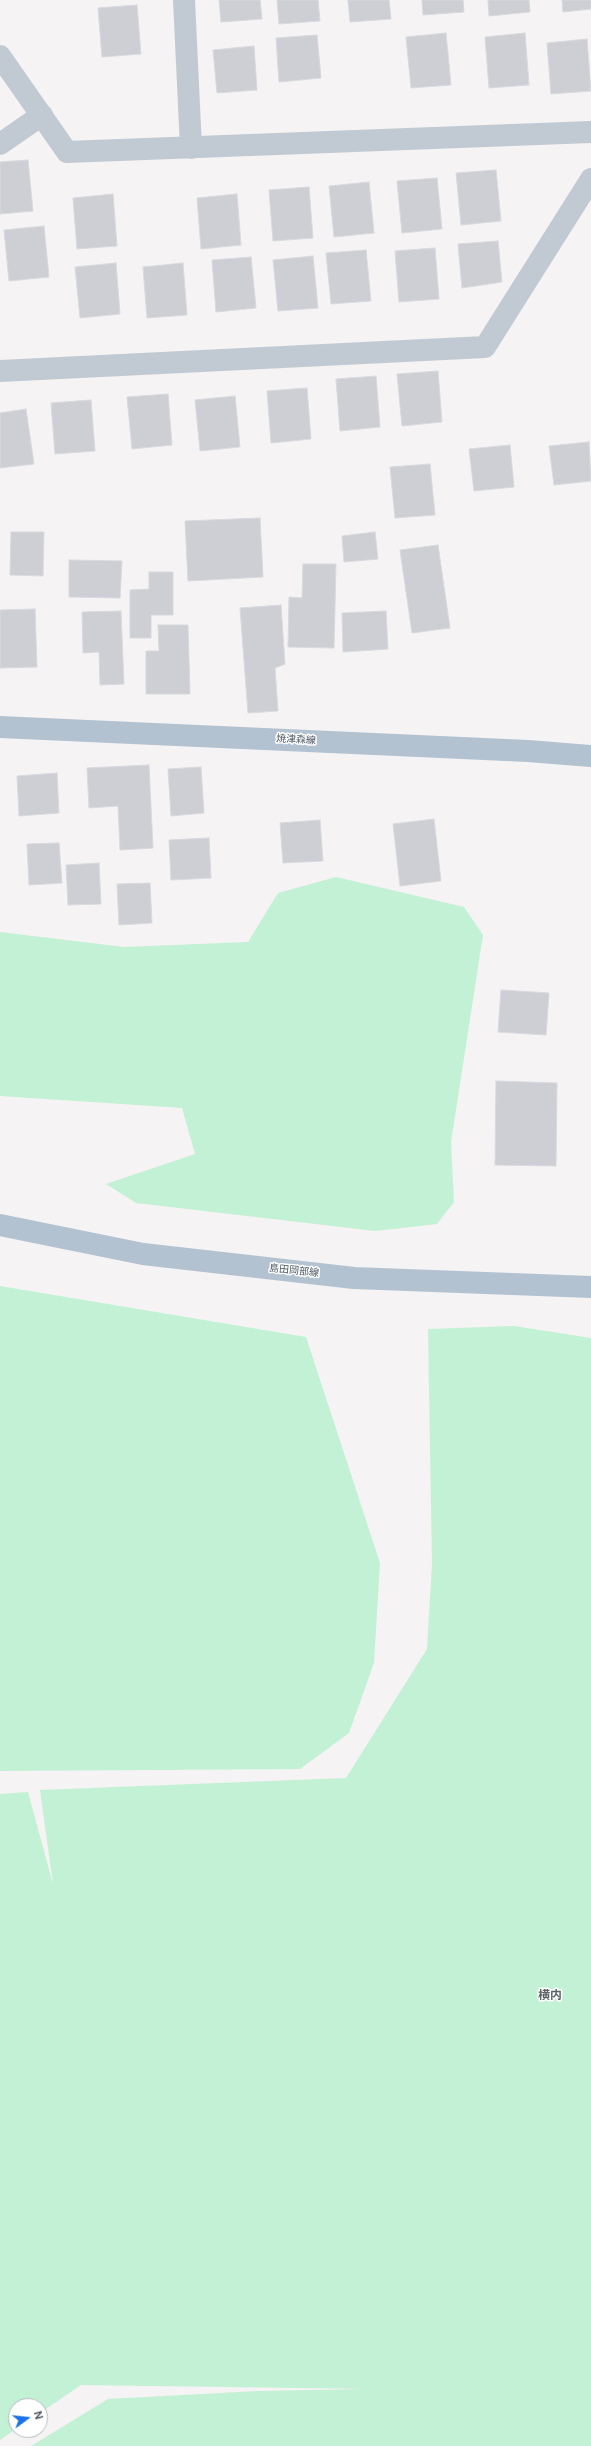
<!DOCTYPE html>
<meta charset="utf-8">
<style>
body{margin:0}
#map{position:relative;width:591px;height:2446px;overflow:hidden;background:#f5f3f3;font-family:"DM Sans",sans-serif}
canvas{display:block}
.north{position:absolute;left:8px;top:2398px;width:40px;height:40px;box-sizing:border-box;background:#fff;border:1px solid #b7bbc0;border-radius:50%;rotate:75deg;font-size:11px;font-weight:700;line-height:16px;text-align:center;color:#4a5661}
.north::after{content:'';display:block;margin:auto;width:14px;height:18px;background:#1a73e8;clip-path:polygon(50% 0,100% 100%,50% 72%,0 100%)}
</style>
<div id="map">
<canvas width="591" height="2446"></canvas>
<div class="north">N</div>
</div>
<script>
const ctx = document.querySelector('canvas').getContext('2d');
ctx.lineJoin = 'round';
function paint(path, color) {
  ctx.fillStyle = color;
  ctx.fill(path, 'evenodd');
}
function toPath(rows) {
  const path = new Path2D();
  for (const r of rows) {
    path.moveTo(r[0], r[1]);
    for (let i = 2; i < r.length; i += 2) path.lineTo(r[i], r[i + 1]);
  }
  return path;
}
function stroke(path, color, width, dash) {
  ctx.strokeStyle = color;
  ctx.lineWidth = width;
  ctx.lineCap = dash ? 'butt' : 'round';
  ctx.setLineDash(dash || []);
  ctx.stroke(path);
}
function write(font, color, halo, rows, align = 'center') {
  ctx.font = font + ' "DM Sans","Noto Sans JP",sans-serif';
  ctx.lineWidth = 3;
  ctx.setLineDash([]);
  ctx.textBaseline = 'middle';
  ctx.strokeStyle = halo;
  ctx.fillStyle = color;
  for (const [text, x, y, turn = 0] of rows) {
    ctx.save();
    ctx.translate(x, y);
    ctx.rotate((+turn || 0) * Math.PI / 180);
    ctx.textAlign = isNaN(turn) ? turn : align;
    if (halo) ctx.strokeText(text, 0, 0);
    ctx.fillText(text, 0, 0);
    ctx.restore();
  }
}
paint(toPath([
 [336,877,464,907,483,935,451,1142,454,1202,437,1224,375,1231,136,1203,106,1184,195,1154,182,1108,0,1096,0,932,124,947,248,942,278,893],
 [0,1286,306,1337,380,1563,374,1663,349,1733,300,1769,0,1771],
 [514,1326,591,1338,591,2446,31,2446,108,2399,258,2391,368,2389,81,2385,40,2413,40,2406,16,2406,16,2429,0,2440,0,1794,28,1792,53,1884,40,1790,346,1778,427,1649,432,1564,428,1329]
]), '#c3f1d5');
const building = toPath([
 [219,0,260,0,262,19,221,22,219,0],
 [277,0,318,0,320,21,279,24,277,0],
 [348,0,389,0,391,19,350,22,348,0],
 [422,0,463,0,464,12,423,15,422,0],
 [488,0,529,0,530,12,489,16,488,0],
 [562,0,591,0,591,9,563,12,562,0],
 [137,5,141,54,102,57,98,8,137,5],
 [446,33,451,85,411,88,406,37,446,33],
 [525,33,529,85,489,88,485,37,525,33],
 [317,35,321,78,279,82,276,38,317,35],
 [587,39,591,91,551,94,547,43,587,39],
 [254,46,257,90,217,93,213,50,254,46],
 [28,160,33,211,0,214,0,162,28,160],
 [496,170,501,221,461,225,456,173,496,170],
 [437,178,442,229,402,233,397,181,437,178],
 [369,182,374,233,334,237,329,186,369,182],
 [309,187,313,238,273,241,269,190,309,187],
 [113,194,117,246,77,249,73,198,113,194],
 [237,194,241,245,201,249,197,198,237,194],
 [44,226,49,277,9,281,4,230,44,226],
 [498,241,502,282,462,288,458,244,498,241],
 [435,248,439,299,399,302,395,251,435,248],
 [366,250,371,301,331,304,326,253,366,250],
 [313,256,318,308,278,311,273,260,313,256],
 [251,257,256,308,216,312,212,260,251,257],
 [116,263,120,314,80,318,75,267,116,263],
 [183,263,187,315,147,318,143,267,183,263],
 [438,371,442,422,402,426,397,374,438,371],
 [376,376,380,427,340,431,336,379,376,376],
 [307,388,311,439,271,443,267,391,307,388],
 [168,394,172,445,132,449,127,397,168,394],
 [235,396,240,447,200,451,195,400,235,396],
 [91,400,95,451,55,454,51,403,91,400],
 [26,409,34,464,0,468,0,413,26,409],
 [589,442,591,481,554,485,549,446,589,442],
 [510,445,514,487,474,491,469,449,510,445],
 [430,464,435,515,395,518,390,467,430,464],
 [260,518,263,577,188,581,185,521,260,518],
 [11,532,44,532,43,576,10,575,11,532],
 [375,532,378,559,344,562,342,536,375,532],
 [438,545,450,628,412,633,400,550,438,545],
 [69,560,122,561,120,598,69,597,69,560],
 [303,564,336,564,334,648,288,647,289,597,302,598,303,564],
 [149,572,173,572,173,615,151,615,151,638,130,638,130,590,149,589,149,572],
 [281,605,285,664,275,668,278,711,248,713,240,608,281,605],
 [35,609,37,667,0,668,0,610,35,609],
 [121,611,124,684,100,685,99,652,83,653,82,612,121,611],
 [386,611,388,649,343,652,342,613,386,611],
 [158,625,188,625,190,694,146,694,146,651,159,651,158,625],
 [149,765,153,848,120,850,118,806,89,808,87,768,149,765],
 [201,767,204,813,171,816,168,769,201,767],
 [57,773,59,813,19,816,17,776,57,773],
 [434,819,441,881,400,886,393,824,434,819],
 [320,820,323,861,283,863,280,823,320,820],
 [209,838,211,878,171,880,169,840,209,838],
 [59,843,62,883,29,885,27,844,59,843],
 [99,863,101,904,68,905,66,865,99,863],
 [150,883,152,923,119,925,117,884,150,883],
 [501,990,549,993,546,1035,498,1032,501,990],
 [496,1081,557,1083,556,1166,495,1165,496,1081]
]);
paint(building, '#cdcfd5');
stroke(building, '#d7d9de', 1);
stroke(toPath([
 [184,0,191,148],
 [0,56,67,152,591,132],
 [0,144,42,115],
 [0,371,485,347,591,179]
]), '#c1cad2', 22);
stroke(toPath([
 [0,727,528,751,591,756],
 [0,1225,143,1254,354,1278,591,1287]
]), '#b3c2d1', 22);
write('10px', '#4a5661', '#fff', [
 ["焼津森線",296,740,3],
 ["島田岡部線",294,1271,6]
]);
write('bold 12px', '#5f6368', '#fff', [
 ["横内",550,1996]
]);
</script>
